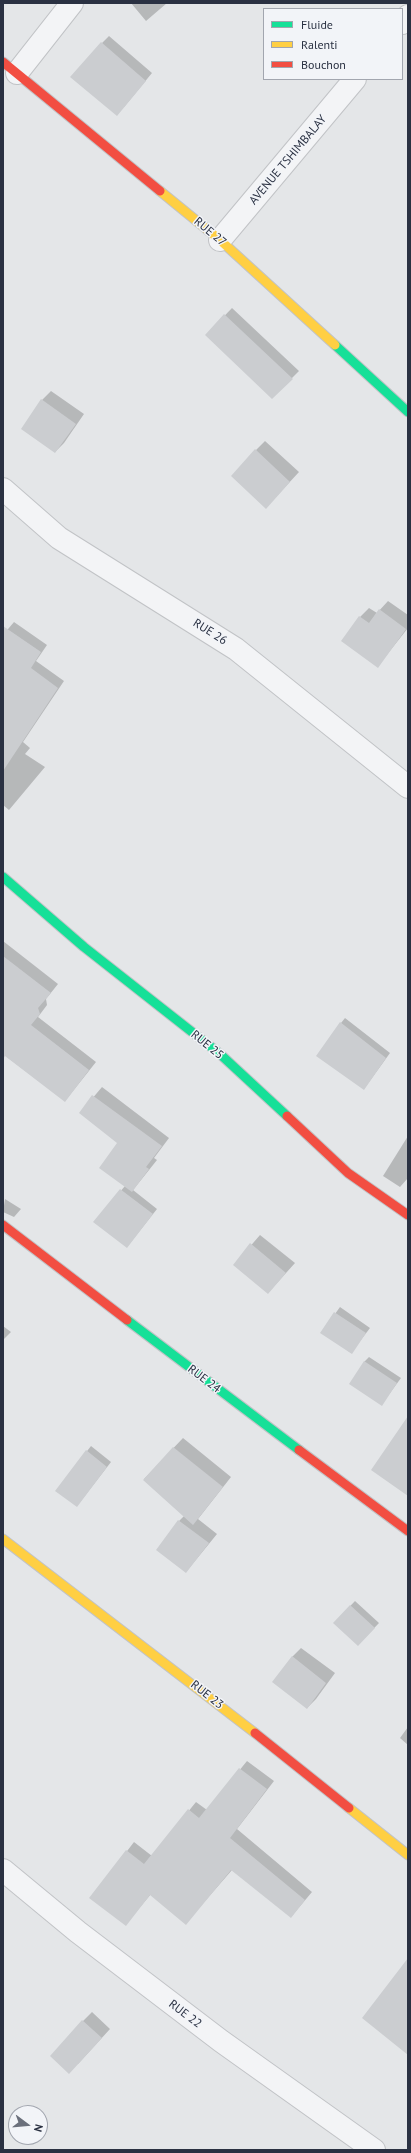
<!DOCTYPE html>
<style>
body{margin:0}
#map{position:relative;width:411px;height:2153px;overflow:hidden;background:#e4e6e8;font-family:"PT Sans",sans-serif}
canvas{display:block}
.frame{position:absolute;inset:0;border:4px solid #2a3142;pointer-events:none}
.legend{position:absolute;left:263px;top:8px;width:140px;height:72px;box-sizing:border-box;background:#f2f4f8;border:1px solid #a2a6af;margin:0;padding:5px 7px;list-style:none;font-size:12px;color:#2a3142}
.legend li{display:flex;align-items:center;gap:8px;height:20px}
.legend b{width:20px;border:1px solid #a2a6af}
.north{position:absolute;left:8px;top:2105px;width:40px;height:40px;box-sizing:border-box;background:#f2f4f8;border:1px solid #a2a6af;border-radius:50%;rotate:106deg;font-size:11px;font-weight:700;line-height:16px;text-align:center;color:#2a3142}
.north::after{content:'';display:block;margin:auto;width:14px;height:18px;background:#6b707c;clip-path:polygon(50% 0,100% 100%,50% 72%,0 100%)}
</style>
<div id="map">
<canvas width="411" height="2153"></canvas>
<div class="frame"></div>
<ul class="legend">
<li><b style="height:5px;background:#16e098"></b>Fluide</li>
<li><b style="height:5px;background:#ffcf43"></b>Ralenti</li>
<li><b style="height:5px;background:#f24e42"></b>Bouchon</li>
</ul>
<div class="north">N</div>
</div>
<script>
const ctx = document.querySelector('canvas').getContext('2d');
ctx.lineJoin = 'round';
function paint(path, color) {
  ctx.fillStyle = color;
  ctx.fill(path, 'evenodd');
}
function toPath(rows) {
  const path = new Path2D();
  for (const r of rows) {
    path.moveTo(r[0], r[1]);
    for (let i = 2; i < r.length; i += 2) path.lineTo(r[i], r[i + 1]);
  }
  return path;
}
function stroke(path, color, width, dash) {
  ctx.strokeStyle = color;
  ctx.lineWidth = width;
  ctx.lineCap = dash ? 'butt' : 'round';
  ctx.setLineDash(dash || []);
  ctx.stroke(path);
}
function write(font, color, halo, rows, align = 'center') {
  ctx.font = font + ' "PT Sans",sans-serif';
  ctx.lineWidth = 3;
  ctx.setLineDash([]);
  ctx.textBaseline = 'middle';
  ctx.strokeStyle = halo;
  ctx.fillStyle = color;
  for (const [text, x, y, turn = 0] of rows) {
    ctx.save();
    ctx.translate(x, y);
    ctx.rotate((+turn || 0) * Math.PI / 180);
    ctx.textAlign = isNaN(turn) ? turn : align;
    if (halo) ctx.strokeText(text, 0, 0);
    ctx.fillText(text, 0, 0);
    ctx.restore();
  }
}
paint(toPath([
 [131,3,167,3,146,21],
 [109,36,152,73,124,107,102,43],
 [232,308,299,371,272,398,206,335],
 [51,391,84,414,64,443,55,452,42,400],
 [265,441,299,472,275,498,256,450],
 [388,601,408,615,408,628,378,666,360,617,369,608,377,613],
 [14,622,47,645,36,661,64,681,23,742,30,748,25,754,45,767,9,810,3,805,3,635],
 [3,941,58,984,46,999,47,1005,38,1017,96,1062,65,1101,3,1054],
 [345,1018,390,1053,364,1089,341,1023],
 [102,1087,169,1138,154,1158,157,1160,133,1190,157,1209,127,1247,94,1222,125,1186,119,1142,80,1113],
 [408,1136,408,1178,400,1187,383,1176],
 [5,1199,21,1209,14,1217,3,1212],
 [260,1235,295,1263,268,1293,234,1265],
 [340,1307,370,1328,351,1353,322,1332],
 [3,1326,11,1332,3,1340],
 [369,1357,401,1378,382,1404,364,1362],
 [183,1438,231,1477,198,1519,217,1534,186,1572,179,1521,184,1516,144,1479],
 [91,1446,111,1462,77,1506,56,1491],
 [355,1601,379,1623,358,1645,334,1623],
 [301,1648,335,1673,316,1699,307,1708,292,1657],
 [408,1727,408,1745,400,1738],
 [247,1761,274,1781,237,1829,312,1892,291,1917,232,1870,186,1923,151,1894,126,1924,91,1898,134,1842,152,1856,196,1802,207,1810],
 [92,2012,110,2029,78,2064,83,2021]
]), '#0003');
paint(toPath([
 [101,42,146,81,117,116,70,77],
 [224,314,293,379,272,399,205,335],
 [41,399,76,424,55,453,21,429],
 [255,449,290,482,266,509,231,476],
 [379,609,406,629,378,668,341,641,359,616,369,623],
 [3,626,41,652,31,668,58,688,3,771],
 [3,956,51,993,38,1008,40,1014,31,1025,89,1070,65,1102,5,1056,3,1059],
 [340,1022,386,1058,364,1090,316,1056],
 [92,1095,162,1146,146,1167,149,1169,132,1192,99,1168,117,1143,79,1113],
 [120,1189,153,1214,127,1248,93,1222],
 [250,1243,286,1273,268,1294,233,1265],
 [334,1312,366,1333,352,1354,320,1333],
 [364,1361,397,1383,382,1406,349,1384],
 [408,1416,408,1496,371,1470],
 [173,1447,223,1487,193,1525,143,1480],
 [86,1450,107,1467,77,1507,55,1491],
 [178,1520,209,1543,186,1573,156,1550],
 [350,1605,375,1628,358,1646,333,1623],
 [292,1656,326,1683,307,1709,272,1682],
 [239,1768,267,1789,230,1838,305,1900,291,1918,231,1870,186,1925,150,1895,126,1926,89,1898,126,1850,144,1864,188,1809,199,1818],
 [408,1958,408,2055,362,2018],
 [82,2020,102,2038,69,2074,50,2056]
]), '#cbcdd0');
const street = toPath([
 [402,23,408,16],
 [17,73,72,3],
 [220,240,355,79],
 [3,489,59,538,236,649,408,787],
 [3,1870,78,1932,221,2041,374,2150]
]);
const fast = toPath([
 [335,345,408,412],
 [3,877,84,947,220,1054,287,1116],
 [127,1320,299,1450]
]);
const slow = toPath([
 [160,191,220,240,335,345],
 [3,1539,255,1733],
 [349,1808,408,1855]
]);
const jam = toPath([
 [3,62,160,191],
 [287,1116,348,1173,408,1215],
 [3,1225,127,1320],
 [299,1450,408,1531],
 [255,1733,349,1808]
]);
stroke(street, '#c1c3c6', 24);
stroke(fast, '#c1c3c6', 11);
stroke(slow, '#c1c3c6', 11);
stroke(jam, '#c1c3c6', 11);
stroke(street, '#f3f4f6', 22);
stroke(fast, '#16e098', 9);
stroke(slow, '#ffcf43', 9);
stroke(jam, '#f24e42', 9);
write('12px', '#2a3142', '#f2f4f8', [
 ["AVENUE TSHIMBALAY",288,160,-50],
 ["RUE 27",210,232,40],
 ["RUE 26",210,632,32],
 ["RUE 25",207,1045,39],
 ["RUE 24",204,1379,37],
 ["RUE 23",207,1695,38],
 ["RUE 22",185,2014,37]
]);
</script>
